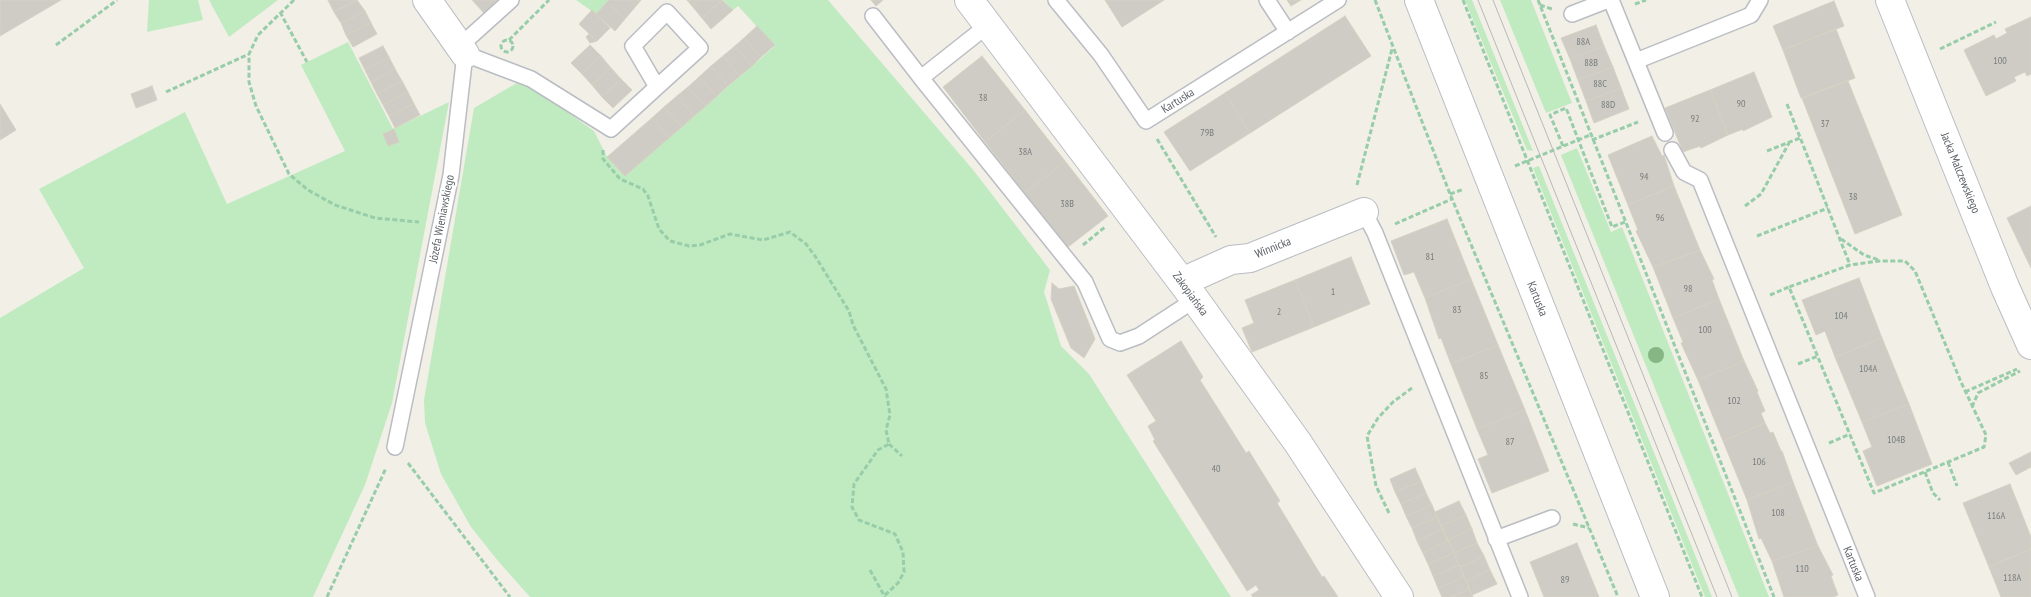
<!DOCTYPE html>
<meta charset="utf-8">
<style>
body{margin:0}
canvas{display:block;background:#f1efe6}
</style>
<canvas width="2031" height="597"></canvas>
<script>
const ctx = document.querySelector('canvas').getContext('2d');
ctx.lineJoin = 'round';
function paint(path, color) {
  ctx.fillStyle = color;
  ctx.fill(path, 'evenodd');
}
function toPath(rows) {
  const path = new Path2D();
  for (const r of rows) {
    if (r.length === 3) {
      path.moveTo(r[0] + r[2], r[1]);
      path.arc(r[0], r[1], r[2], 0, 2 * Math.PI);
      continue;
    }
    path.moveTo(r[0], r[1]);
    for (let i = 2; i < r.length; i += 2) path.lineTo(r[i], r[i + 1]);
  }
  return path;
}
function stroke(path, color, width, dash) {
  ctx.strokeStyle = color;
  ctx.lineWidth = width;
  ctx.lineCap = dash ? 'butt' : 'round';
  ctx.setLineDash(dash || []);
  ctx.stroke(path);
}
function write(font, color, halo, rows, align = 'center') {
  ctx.font = font + ' "PT Sans Narrow",sans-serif';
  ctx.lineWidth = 5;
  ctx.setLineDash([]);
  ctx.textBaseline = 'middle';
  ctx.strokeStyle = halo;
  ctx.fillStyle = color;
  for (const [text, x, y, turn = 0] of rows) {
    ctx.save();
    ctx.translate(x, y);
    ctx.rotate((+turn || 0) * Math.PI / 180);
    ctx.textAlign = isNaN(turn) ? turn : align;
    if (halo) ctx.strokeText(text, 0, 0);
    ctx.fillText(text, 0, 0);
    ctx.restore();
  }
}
paint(toPath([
 [149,0,198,0,203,20,147,32],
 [209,0,278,0,229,37],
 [576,0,609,0,596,14],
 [723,0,828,0,974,171,1050,270,1044,292,1061,346,1089,374,1231,597,530,597,498,561,471,527,441,474,425,423,424,400,474,108,522,80,594,131,607,157,625,176,775,46,738,6,733,10],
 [1465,0,1472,0,1533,151,1527,150],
 [1500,0,1531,0,1572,103,1546,113],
 [348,42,393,129,449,102,392,403,365,485,313,597,0,597,0,318,84,268,39,189,185,112,227,204,345,151,301,65],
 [1577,148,1611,232,1622,227,1769,597,1739,597,1561,155],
 [1539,166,1712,597,1705,597,1533,168]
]), '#c0ebc1');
const building = toPath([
 [0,0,61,0,0,36,0,0],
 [328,0,357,0,334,12,328,0],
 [357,0,365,11,341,23,334,12,357,0],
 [472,0,497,0,484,13,472,0],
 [609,0,629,0,636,6,625,19,607,2,609,0],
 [629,0,641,0,636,6,629,0],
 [687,0,699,0,692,6,687,0],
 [699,0,722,0,702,18,692,6,699,0],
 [722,0,733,10,711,29,702,18,722,0],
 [871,0,883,0,876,6,871,0],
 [1105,0,1164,0,1122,27,1105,0],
 [1287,0,1301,0,1291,6,1287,0],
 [1834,1,1844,26,1783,50,1773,26,1834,1],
 [607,2,625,19,615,31,596,14,607,2],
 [592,10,610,28,597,41,579,24,592,10],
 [365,11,371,23,346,35,341,23,365,11],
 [1345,16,1371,56,1250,133,1225,93,1345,16],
 [2031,17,2031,74,2027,76,2025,72,2014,77,2016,81,1986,96,1964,50,1994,35,1996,39,2007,33,2005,29,2031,17],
 [371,23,377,34,353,47,346,35,371,23],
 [1596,25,1604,46,1570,59,1561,38,1596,25],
 [757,26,775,45,761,57,744,38,757,26],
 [1836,29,1855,78,1801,98,1783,50,1836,29],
 [589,34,597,41,590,43,586,37,589,34],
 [744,38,761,57,752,66,735,46,744,38],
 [590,45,601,56,582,74,571,63,590,45],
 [383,46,389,57,365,70,359,58,383,46],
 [735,46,752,66,740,76,723,56,735,46],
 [1604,46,1613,67,1578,80,1570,59,1604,46],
 [601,56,611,68,592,85,582,74,601,56],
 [723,56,740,76,728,86,711,66,723,56],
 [982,56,1025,110,985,142,943,87,982,56],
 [389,57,395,69,371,82,365,70,389,57],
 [711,66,728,86,717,96,699,77,711,66],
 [1613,67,1621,88,1586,101,1578,80,1613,67],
 [611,68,621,79,602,97,592,85,611,68],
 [395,69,402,81,377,94,371,82,395,69],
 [1754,72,1772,117,1743,131,1743,129,1728,135,1710,90,1754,72],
 [699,77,717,96,706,106,688,87,699,77],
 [621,79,632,90,613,108,602,97,621,79],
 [402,81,408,92,383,105,377,94,402,81],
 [1848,81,1902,215,1855,234,1802,98,1848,81],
 [152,86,157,100,136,108,131,94,152,86],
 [688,87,706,106,694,116,677,96,688,87],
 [1621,88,1629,109,1594,123,1586,101,1621,88],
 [1710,90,1728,135,1701,148,1700,146,1683,152,1665,108,1710,90],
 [408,92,414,104,389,116,383,105,408,92],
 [1225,93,1250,133,1190,171,1164,132,1225,93],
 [677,96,694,116,682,127,664,107,677,96],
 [0,104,16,130,0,140,0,104],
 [414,104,420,115,395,128,389,116,414,104],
 [664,107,682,127,669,138,652,118,664,107],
 [1025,110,1065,161,1025,193,985,142,1025,110],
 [652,118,669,138,625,176,607,157,652,118],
 [394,129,399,142,388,146,383,134,394,129],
 [1652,136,1662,156,1664,155,1674,186,1628,205,1608,155,1652,136],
 [1065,161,1108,216,1068,247,1025,193,1065,161],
 [1674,186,1700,250,1653,267,1636,231,1638,230,1628,205,1674,186],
 [2031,206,2031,268,2007,218,2031,206],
 [1447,219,1471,279,1425,298,1414,272,1404,275,1391,241,1447,219],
 [1700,250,1714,279,1712,280,1719,299,1673,318,1653,267,1700,250],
 [1351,257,1370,304,1314,327,1295,280,1351,257],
 [1859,278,1882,338,1835,357,1825,331,1816,335,1802,300,1859,278],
 [1471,279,1498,345,1451,364,1441,338,1439,339,1425,298,1471,279],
 [1295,280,1314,327,1252,352,1242,328,1254,323,1245,300,1295,280],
 [1052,283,1059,289,1074,286,1095,339,1084,358,1071,348,1051,299,1052,283],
 [1719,299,1744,361,1698,380,1681,343,1683,342,1673,318,1719,299],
 [1882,338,1909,404,1862,422,1835,357,1882,338],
 [1181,341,1203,377,1200,380,1246,453,1249,451,1257,464,1280,501,1277,503,1322,577,1324,576,1338,597,1253,597,1251,595,1259,590,1256,585,1247,591,1153,441,1155,440,1148,426,1156,421,1127,375,1181,341],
 [1498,345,1525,410,1477,429,1451,364,1498,345],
 [1744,361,1758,391,1757,392,1765,411,1761,413,1765,423,1723,441,1698,380,1744,361],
 [1909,404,1932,464,1877,486,1863,451,1872,447,1862,422,1909,404],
 [1525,410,1549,471,1492,493,1478,459,1488,455,1477,429,1525,410],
 [1765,423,1770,433,1773,432,1781,451,1782,451,1793,482,1747,500,1723,441,1765,423],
 [2031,452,2031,467,2016,475,2009,463,2031,452],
 [1415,468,1421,481,1395,492,1390,479,1415,468],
 [1421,481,1426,493,1401,504,1395,492,1421,481],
 [1793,482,1818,546,1772,561,1761,538,1759,539,1747,500,1793,482],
 [2010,484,2031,537,2031,549,1989,567,1963,503,2010,484],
 [1426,493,1432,505,1406,516,1401,504,1426,493],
 [1459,501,1466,515,1441,526,1435,512,1459,501],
 [1432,505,1437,517,1412,528,1406,516,1432,505],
 [1466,515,1472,529,1448,540,1441,526,1466,515],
 [1437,517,1443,529,1417,541,1412,528,1437,517],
 [1443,529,1448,541,1423,553,1417,541,1443,529],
 [1472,529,1477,543,1454,553,1448,540,1472,529],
 [1448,541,1454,553,1428,564,1423,553,1448,541],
 [1477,543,1484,556,1460,567,1454,553,1477,543],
 [1577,543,1599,597,1544,597,1530,562,1577,543],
 [1818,546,1833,575,1831,576,1838,595,1833,597,1784,597,1772,561,1818,546],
 [2031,549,2031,597,2001,597,1989,567,2031,549],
 [1454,553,1459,565,1433,576,1428,564,1454,553],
 [1484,556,1490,570,1466,581,1460,567,1484,556],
 [1459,565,1464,577,1438,588,1433,576,1459,565],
 [1490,570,1497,584,1472,595,1466,581,1490,570],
 [1464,577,1469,589,1451,597,1442,597,1438,588,1464,577],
 [1469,589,1473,597,1451,597,1469,589]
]);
paint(building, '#ceccc4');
stroke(building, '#d7d1c3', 1);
const service = toPath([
 [1056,0,1101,55,1146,121,1338,0],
 [1267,0,1288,32],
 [1611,0,1665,133],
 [1572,14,1608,0],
 [873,16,921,78,988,25],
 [460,46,511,0],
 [1636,61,1751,15,1760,0],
 [921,78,1085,282,1110,339,1120,343,1139,336,1182,308,1194,298],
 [1672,150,1684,172,1700,180,1867,597],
 [1364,212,1375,233,1520,597],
 [395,447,451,175,465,54,531,79,611,129,657,87,633,46,667,12,700,48,657,87],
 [1496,539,1552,518]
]);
const minor = toPath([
 [427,0,465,54],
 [969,0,1194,298,1298,443,1399,597],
 [1890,0,2005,287,2031,345],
 [1182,282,1231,260,1250,258,1364,212]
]);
const secondary = toPath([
 [1419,0,1655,597]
]);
stroke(service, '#babdc3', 18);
stroke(minor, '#babdc3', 30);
stroke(secondary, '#b9bcc3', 30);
stroke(toPath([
 [294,0,258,35,249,54,249,82,256,106,289,174,308,190,335,205,375,218,419,222],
 [1375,0,1450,194,1618,597],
 [1463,0,1702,597],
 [1538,0,1774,597],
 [1635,4,1646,0],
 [1540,5,1552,9],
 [280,12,307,62],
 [507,46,6],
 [509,40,549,0],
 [56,45,117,0],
 [1940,49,1996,22],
 [166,92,249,54],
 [1787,104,1850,265],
 [1157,139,1216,237],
 [1592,140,1638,122],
 [1563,146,1550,115,1566,108,1612,227,1625,222],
 [603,150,603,159,620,179,643,189,648,196,659,229,670,241,689,246,700,245,730,234,763,240,790,232,806,244,815,256,849,311,853,325,886,389,890,415,886,430,889,444,878,450,854,484,852,507,859,520,895,534,903,552,904,572,898,583,884,596],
 [1767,151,1800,138],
 [1515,166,1590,135],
 [1357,185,1392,49],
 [1450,194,1464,189],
 [1745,206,1761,194,1789,143],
 [1395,224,1452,199],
 [1757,236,1828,208],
 [1841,239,1864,255,1879,260],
 [1083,245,1105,227],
 [1770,295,1789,287,1874,493,1984,447,1986,435,1961,382,1915,271,1905,261,1879,261,1850,265,1789,287],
 [1798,364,1818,356],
 [1965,392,2017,369],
 [1972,407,1978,393,2020,371],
 [1829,443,1850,434],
 [889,444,902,456],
 [1948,462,1957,486],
 [408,463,510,597],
 [1925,472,1933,493,1940,500],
 [1389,513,1376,486,1367,436,1378,418,1393,402,1412,388],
 [1573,524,1589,528],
 [870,570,885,597],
 [327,597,386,468]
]), '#97cda8', 3, [5, 2.5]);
stroke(service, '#fff', 15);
stroke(minor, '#fff', 28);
stroke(secondary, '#fff', 28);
stroke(toPath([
 [1478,0,1717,597],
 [1493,0,1732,597]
]), '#b7b8b9', 1);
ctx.fillStyle = '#85b683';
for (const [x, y] of [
 [1656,355]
]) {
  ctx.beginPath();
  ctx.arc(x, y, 8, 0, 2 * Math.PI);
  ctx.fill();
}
write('10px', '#797c7f', null, [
 ["88A",1583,42],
 ["100",2000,61],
 ["88B",1591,63],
 ["88C",1600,84],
 ["38",983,98],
 ["90",1741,104],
 ["88D",1608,105],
 ["92",1695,119],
 ["37",1825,124],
 ["79B",1207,133],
 ["38A",1025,152],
 ["94",1644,177],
 ["38",1853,197],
 ["38B",1067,204],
 ["96",1660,218],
 ["81",1430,257],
 ["98",1688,289],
 ["1",1333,292],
 ["83",1457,310],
 ["2",1279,312],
 ["104",1841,316],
 ["100",1705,330],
 ["104A",1868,369],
 ["85",1484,376],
 ["102",1734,401],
 ["104B",1896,440],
 ["87",1510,442],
 ["106",1759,462],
 ["40",1216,469],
 ["108",1778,513],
 ["116A",1996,516],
 ["110",1802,569],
 ["118A",2012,578],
 ["89",1565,580]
]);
write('12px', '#5d6268', '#fff', [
 ["Kartuska",1178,101,-32],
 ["Jacka Malczewskiego",1960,173,68],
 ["Józefa Wieniawskiego",442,219,-79],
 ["Winnicka",1273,248,-22],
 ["Zakopiańska",1190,294,54],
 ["Kartuska",1537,299,68],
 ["Kartuska",1853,564,68]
]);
</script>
